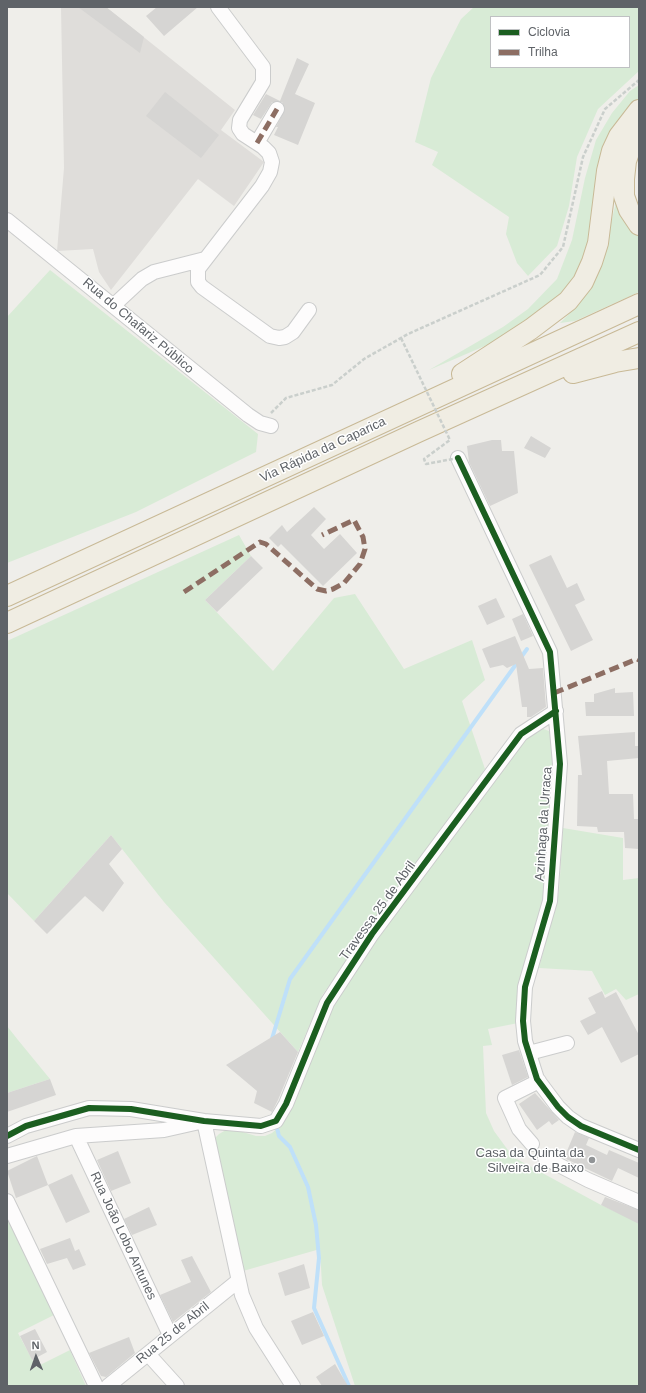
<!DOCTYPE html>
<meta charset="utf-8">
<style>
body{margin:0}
#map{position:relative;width:646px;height:1393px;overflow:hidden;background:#efeeea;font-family:Helvetica,sans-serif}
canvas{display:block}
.frame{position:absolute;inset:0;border:8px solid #5f6368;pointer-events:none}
.legend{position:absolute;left:490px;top:16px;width:140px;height:52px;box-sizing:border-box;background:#fff;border:1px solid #bfc1c3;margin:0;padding:5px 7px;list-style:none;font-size:12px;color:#5f6368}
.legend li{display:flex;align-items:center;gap:8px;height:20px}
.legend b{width:20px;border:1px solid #bfc1c3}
.north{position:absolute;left:16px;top:1337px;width:40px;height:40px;-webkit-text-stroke:3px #fff;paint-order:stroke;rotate:358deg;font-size:11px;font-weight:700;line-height:16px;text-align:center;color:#5f6368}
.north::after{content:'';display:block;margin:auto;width:14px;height:18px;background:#5f6368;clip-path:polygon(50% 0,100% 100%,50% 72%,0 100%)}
</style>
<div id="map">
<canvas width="646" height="1393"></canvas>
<div class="frame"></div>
<ul class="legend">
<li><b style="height:5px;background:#1b5e20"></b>Ciclovia</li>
<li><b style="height:5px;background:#8d6e63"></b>Trilha</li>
</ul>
<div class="north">N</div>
</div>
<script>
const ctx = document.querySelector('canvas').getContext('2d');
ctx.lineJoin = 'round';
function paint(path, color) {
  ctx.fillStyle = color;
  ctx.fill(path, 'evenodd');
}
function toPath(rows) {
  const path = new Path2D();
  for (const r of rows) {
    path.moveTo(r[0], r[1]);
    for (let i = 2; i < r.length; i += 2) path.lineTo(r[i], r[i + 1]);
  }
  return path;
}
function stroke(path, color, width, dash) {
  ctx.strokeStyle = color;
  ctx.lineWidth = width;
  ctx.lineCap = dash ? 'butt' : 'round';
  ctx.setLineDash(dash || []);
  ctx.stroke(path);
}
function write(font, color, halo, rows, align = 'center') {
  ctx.font = font + ' Helvetica,sans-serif';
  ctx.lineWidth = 3;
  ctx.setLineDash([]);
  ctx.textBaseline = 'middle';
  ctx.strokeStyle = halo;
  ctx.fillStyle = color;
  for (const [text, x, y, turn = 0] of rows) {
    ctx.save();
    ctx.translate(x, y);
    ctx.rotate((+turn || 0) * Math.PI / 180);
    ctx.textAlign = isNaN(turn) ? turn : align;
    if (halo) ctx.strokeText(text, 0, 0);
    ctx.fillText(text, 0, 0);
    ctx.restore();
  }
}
paint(toPath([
 [61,7,106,7,235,110,221,130,264,162,234,206,198,179,111,290,99,272,93,249,57,251,64,168]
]), '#dfddda');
paint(toPath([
 [474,7,639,7,639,71,598,109,577,157,569,206,557,246,528,276,517,263,506,234,509,217,432,165,438,152,415,142,431,78,461,19],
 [491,17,629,17,629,67,491,67],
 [639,85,639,101,590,250,568,292,529,327,429,370,503,327,528,309,557,279,572,240,585,178,596,140,612,113,630,91],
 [618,194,621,205,639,236,639,292,575,321,560,323,568,315,587,291,603,255],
 [50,270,258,434,256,452,136,512,7,563,7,317],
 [239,535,251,556,205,600,273,671,334,598,355,594,404,669,472,640,485,680,462,701,485,769,323,994,298,1052,164,902,111,835,34,921,7,893,7,641],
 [541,728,549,731,554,737,555,744,543,901,520,986,517,1001,518,1023,488,1029,492,1045,483,1046,486,1113,494,1131,513,1157,601,1205,639,1222,639,1386,355,1386,322,1285,320,1249,243,1271,214,1139,219,1134,226,1130,236,1130,256,1136,265,1136,272,1133,282,1124,337,996,520,741],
 [563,828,623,838,623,880,639,878,639,994,626,1000,616,989,605,995,592,971,539,968,559,892],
 [7,1026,18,1040,50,1079,7,1093],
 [10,1219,54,1315,18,1333,36,1367,70,1350,86,1386,7,1386,7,1220]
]), '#d8ebd6');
stroke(toPath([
 [271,1042,290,979,527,649],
 [276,1124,279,1136,290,1147,308,1187,316,1225,319,1258,314,1308,349,1386]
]), '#bfe0f9', 4);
paint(toPath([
 [78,7,106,7,144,37,140,53],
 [157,7,198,7,164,36,146,16],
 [297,58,309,64,295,94,315,103,298,145,274,135,278,127,276,127,285,109,282,102,272,102,261,119,253,115,266,94,280,101],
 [165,92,219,135,201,158,146,116],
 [531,436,551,448,545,458,524,448],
 [492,440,501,440,502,451,514,451,518,493,490,506,469,462,467,446],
 [314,507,326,519,311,535,324,549,340,534,357,553,323,586,281,544,278,547,269,538,282,525,287,532],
 [551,555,567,588,577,583,585,600,575,605,593,640,571,651,529,565],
 [251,556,263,568,217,612,205,600],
 [496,598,505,617,487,625,478,606],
 [523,614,533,636,521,641,512,619],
 [515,636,529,669,543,668,546,707,531,717,527,717,527,707,522,707,516,664,507,668,503,665,490,668,482,649],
 [615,688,615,693,633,692,634,716,586,716,585,702,594,702,594,694],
 [635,732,635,746,639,746,639,758,607,761,609,794,633,794,634,819,639,819,639,849,625,848,624,832,598,832,597,827,577,826,578,775,582,775,578,736],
 [111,835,122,849,109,864,124,883,103,912,85,896,47,934,34,921],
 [602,991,605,998,616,992,639,1035,639,1054,621,1063,602,1027,588,1035,580,1021,596,1013,588,998],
 [280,1032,298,1052,278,1100,272,1112,254,1103,257,1091,226,1065],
 [519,1050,528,1077,512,1085,502,1055],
 [50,1079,56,1095,7,1112,7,1093],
 [535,1093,559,1120,552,1125,549,1121,537,1130,519,1104],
 [575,1132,589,1138,586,1145,607,1155,609,1150,639,1163,639,1178,618,1168,612,1181,564,1158],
 [118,1151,131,1183,111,1191,97,1160],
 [37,1156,48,1185,16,1198,7,1171],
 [72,1174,90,1212,66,1223,48,1185],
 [605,1197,639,1210,639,1224,601,1205],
 [149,1207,157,1225,132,1235,124,1219],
 [70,1238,75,1251,79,1249,86,1265,73,1270,67,1258,47,1264,40,1249],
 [192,1256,211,1292,173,1322,160,1295,191,1282,181,1260],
 [304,1264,310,1288,285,1296,278,1273],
 [313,1312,324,1336,302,1345,291,1321],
 [35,1329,47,1352,32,1360,20,1336],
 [129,1337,135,1353,106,1377,101,1376,89,1353],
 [335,1364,348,1386,322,1386,316,1377]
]), '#d6d5d3');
const minor = toPath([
 [218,7,263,67,263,82,240,120,239,128,243,134,263,147,269,153,272,162,270,172,262,186,198,269,198,282,202,287,270,336,279,338,285,337,293,332,309,310],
 [257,143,277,109],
 [7,220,248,415,260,423,271,426],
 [113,306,142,279,154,272,205,259],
 [458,458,550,652,560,764,550,901,525,987,523,1021,525,1041,537,1079,558,1107,568,1117,581,1126,639,1150],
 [529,1053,567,1043],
 [7,1136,26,1126,89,1108,131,1109,204,1121,261,1126,276,1121,286,1104,327,1003,372,934,521,734,556,711],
 [76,1136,170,1335],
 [532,1144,519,1129,505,1098,539,1081],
 [7,1156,76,1136,164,1130,204,1121,242,1295,256,1328,293,1386],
 [545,1158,588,1180,639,1202],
 [7,1201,96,1386],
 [148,1354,177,1386],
 [108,1386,238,1281]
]);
const highway = toPath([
 [639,135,632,144,626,161,624,179,624,196,629,210,639,225],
 [573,373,615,362,639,358],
 [462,374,531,329,568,301,583,282,592,262,598,243,607,171,612,151,619,136,639,110],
 [7,596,639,304],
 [7,623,418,432,639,332]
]);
stroke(minor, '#cbcccc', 16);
stroke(highway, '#c8b996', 22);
stroke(toPath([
 [271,413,286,398,332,385,364,359,408,334,540,275,563,247,583,157,605,109,639,80]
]), '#cacfcc', 2.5, [4, 2]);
stroke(minor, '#fdfcfc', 14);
stroke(highway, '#f0ede3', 20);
stroke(toPath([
 [401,338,450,440,424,459,426,464,458,458]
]), '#cacfcc', 2.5, [4, 2]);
stroke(toPath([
 [257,143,277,109],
 [184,592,260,542,266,544,317,589,326,591,333,589,344,583,360,564,365,549,363,537,354,520,322,535],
 [554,693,637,659,639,660]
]), '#8d6e63', 5, [10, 5]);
stroke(toPath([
 [458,458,550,652,560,764,550,901,525,987,523,1021,525,1041,537,1079,558,1107,568,1117,581,1126,639,1150],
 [7,1136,26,1126,89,1108,131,1109,204,1121,261,1126,276,1121,286,1104,327,1003,372,934,521,734,556,711]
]), '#1b5e20', 6);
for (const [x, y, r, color] of [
 [592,1160,4,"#919496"]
]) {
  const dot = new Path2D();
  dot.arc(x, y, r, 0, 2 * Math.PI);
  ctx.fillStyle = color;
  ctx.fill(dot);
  stroke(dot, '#fff', 1.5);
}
write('13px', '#5f6368', '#fff', [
 ["Rua do Chafariz Público",138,326,40],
 ["Via Rápida da Caparica",323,450,-25],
 ["Azinhaga da Urraca",544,824,-86],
 ["Travessa 25 de Abril",378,911,-54],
 ["Rua João Lobo Antunes",123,1236,65],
 ["Rua 25 de Abril",173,1333,-39]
]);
write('13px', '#5f6368', '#fff', [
 ["Casa da Quinta da",584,1153],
 ["Silveira de Baixo",584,1168]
], 'right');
</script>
